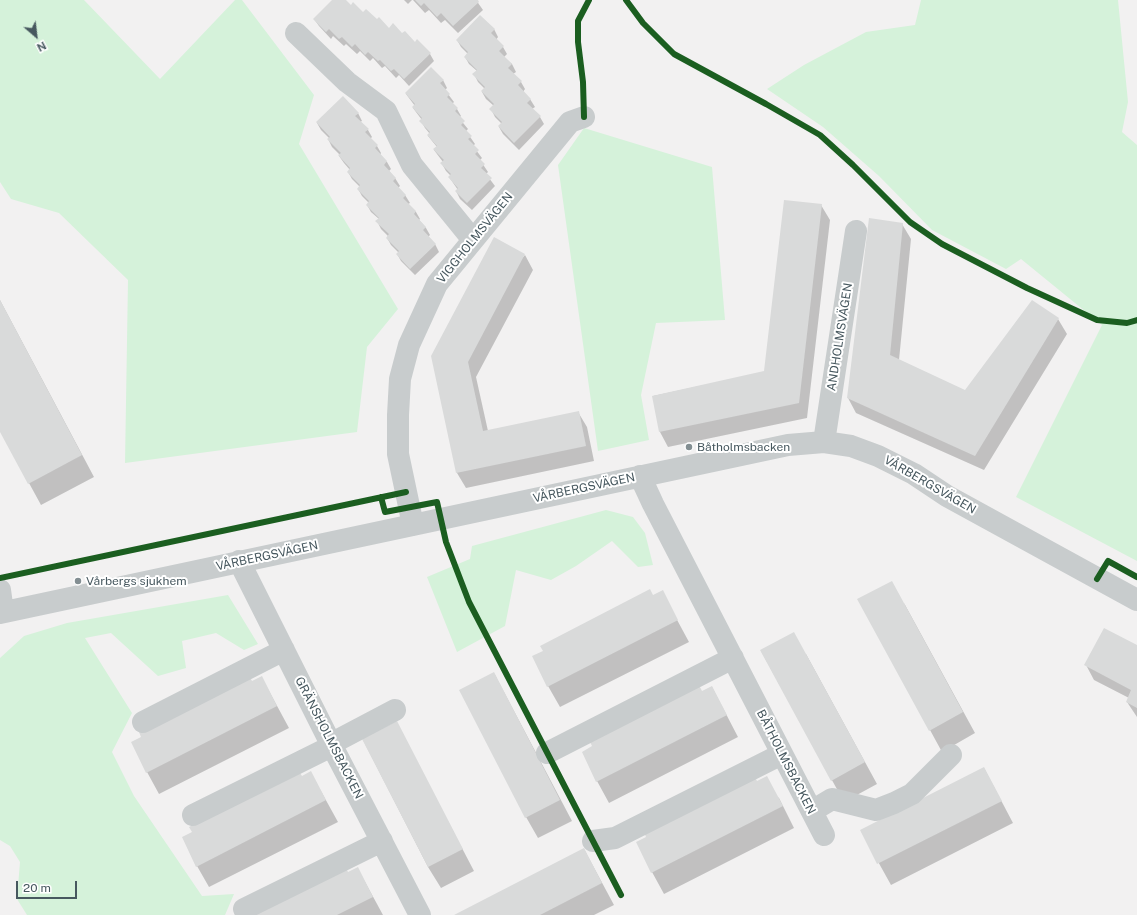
<!DOCTYPE html>
<meta charset="utf-8">
<style>
body{margin:0}
#map{position:relative;width:1137px;height:915px;overflow:hidden;background:#f2f1f1;font-family:"Public Sans",sans-serif}
canvas{display:block}
.north{position:absolute;left:16px;top:16px;width:40px;height:40px;-webkit-text-stroke:3px #fff;paint-order:stroke;rotate:152deg;font-size:11px;font-weight:700;line-height:16px;text-align:center;color:#47585f}
.north::after{content:'';display:block;margin:auto;width:14px;height:18px;background:#47585f;clip-path:polygon(50% 0,100% 100%,50% 72%,0 100%)}
.scale{position:absolute;left:16px;top:881px;width:61px;height:18px;box-sizing:border-box;border:2px solid #47585f;border-top:0;padding-left:5px;font-size:12px;line-height:14px;white-space:nowrap;color:#47585f;-webkit-text-stroke:3px #fff;paint-order:stroke}
</style>
<div id="map">
<canvas width="1137" height="915"></canvas>
<div class="north">N</div>
<div class="scale">20 m</div>
</div>
<script>
const ctx = document.querySelector('canvas').getContext('2d');
ctx.lineJoin = 'round';
function paint(path, color) {
  ctx.fillStyle = color;
  ctx.fill(path, 'evenodd');
}
function toPath(rows) {
  const path = new Path2D();
  for (const r of rows) {
    path.moveTo(r[0], r[1]);
    for (let i = 2; i < r.length; i += 2) path.lineTo(r[i], r[i + 1]);
  }
  return path;
}
function stroke(path, color, width, dash) {
  ctx.strokeStyle = color;
  ctx.lineWidth = width;
  ctx.lineCap = dash ? 'butt' : 'round';
  ctx.setLineDash(dash || []);
  ctx.stroke(path);
}
function write(font, color, halo, rows, align = 'center') {
  ctx.font = font + ' "Public Sans",sans-serif';
  ctx.lineWidth = 4;
  ctx.setLineDash([]);
  ctx.textBaseline = 'middle';
  ctx.strokeStyle = halo;
  ctx.fillStyle = color;
  for (const [text, x, y, turn = 0] of rows) {
    ctx.save();
    ctx.translate(x, y);
    ctx.rotate((+turn || 0) * Math.PI / 180);
    ctx.textAlign = isNaN(turn) ? turn : align;
    if (halo) ctx.strokeText(text, 0, 0);
    ctx.fillText(text, 0, 0);
    ctx.restore();
  }
}
paint(toPath([
 [0,0,84,0,160,79,235,0,242,0,314,95,299,144,398,309,367,347,357,432,125,463,128,280,59,213,11,199,0,182],
 [921,0,1118,0,1128,102,1122,132,1137,145,1137,561,1016,497,1102,325,1021,259,1006,269,932,230,879,176,823,127,767,89,804,65,866,32,915,25],
 [584,128,712,167,725,320,656,323,641,395,649,440,598,451,558,165],
 [606,510,633,517,645,533,653,565,638,567,612,541,576,566,551,580,516,570,505,626,457,652,427,577,470,559,472,546],
 [228,595,258,644,244,650,216,633,182,641,186,668,158,676,111,633,85,638,132,713,112,752,134,796,202,896,234,894,225,915,27,915,17,899,20,862,10,846,0,840,0,658,24,636,67,623]
]), '#d5f2da');
paint(toPath([
 [334,0,344,0,350,6,389,29,402,34,430,54,434,61,409,86,399,75,396,78,385,66,382,68,373,58,370,61,360,51,357,54,346,44,344,46,333,36,331,39,319,26,314,19],
 [404,0,412,0,408,4],
 [413,0,476,0,483,10,458,33,445,20,441,23,429,10,425,13],
 [494,29,498,37,496,40,503,47,507,54,504,57,512,64,516,72,513,74,521,82,525,89,523,92,530,99,535,107,532,109,540,117,544,124,519,150,503,134,499,127,502,124,495,117,491,109,494,106,486,99,482,92,485,89,478,82,474,74,477,71,469,64,465,57,468,54,461,47,457,40],
 [443,80,447,88,445,90,454,102,452,104,457,109,461,116,459,118,468,129,466,131,475,144,473,146,482,158,480,160,488,172,486,174,495,186,472,210,460,199,456,191,458,190,449,177,451,176,446,171,442,164,443,162,434,150,437,147,428,136,430,134,425,128,421,121,422,120,413,108,415,106,406,94],
 [358,113,362,121,360,122,368,130,372,137,370,139,377,146,381,153,380,155,387,162,391,169,389,171,395,178,400,186,398,188,405,195,410,203,408,204,416,212,420,219,419,220,426,228,430,235,428,237,435,244,439,252,415,275,401,261,397,254,399,253,391,245,387,238,388,236,381,229,377,221,379,219,371,212,367,205,369,203,362,196,358,189,360,187,352,179,348,172,350,170,344,163,339,156,340,155,332,147,328,139,329,138,321,130,317,123],
 [821,205,830,220,807,418,668,447,660,432,653,396,765,372],
 [902,224,911,239,899,360,966,392,1058,319,1067,334,984,470,856,413,848,398],
 [525,255,533,270,476,377,488,431,578,412,587,427,594,461,466,488,457,473,433,356],
 [0,300,94,477,41,505,0,430],
 [662,592,689,642,560,707,548,686,653,597],
 [904,603,975,733,942,752,930,730],
 [1137,646,1137,717,1127,702,1129,698,1094,680,1086,665],
 [761,651,806,654,877,784,844,802],
 [494,673,572,821,538,838,526,817],
 [262,678,289,728,159,794,147,772,252,682],
 [712,687,738,737,609,803,597,781,583,752],
 [396,722,474,871,441,888,428,867,363,740],
 [984,768,1013,823,891,885,861,831],
 [311,773,338,822,209,887,197,866,302,777],
 [757,782,779,798,794,828,664,894,652,872],
 [584,849,614,905,594,915,456,915],
 [358,869,383,915,254,915,348,873]
]), '#0003');
paint(toPath([
 [332,0,346,0,351,5,353,2,363,12,366,9,377,19,379,17,389,28,393,23,402,33,405,31,415,42,417,39,431,53,404,79,394,69,391,71,380,60,378,61,368,52,365,55,355,44,352,47,342,37,339,39,329,29,326,32,313,19],
 [415,0,478,0,479,2,453,26,441,13,437,17,424,3,421,6],
 [480,15,495,29,491,33,504,46,499,51,512,64,508,68,522,81,518,85,531,99,527,103,541,116,514,143,498,126,502,122,489,109,494,104,481,91,485,87,472,74,477,70,464,57,468,52,456,40],
 [431,67,444,80,440,83,450,94,447,97,458,108,455,111,465,121,461,125,472,136,468,139,479,150,475,154,485,164,481,168,492,178,467,203,455,191,458,188,448,177,451,174,440,163,444,160,433,149,437,146,427,135,430,132,419,121,422,118,412,107,415,104,405,93],
 [343,96,359,113,355,116,369,129,365,132,378,145,375,148,387,161,384,165,396,178,393,181,406,195,403,198,416,211,414,214,426,227,423,230,436,244,410,269,396,254,399,251,386,238,389,234,375,221,379,218,366,205,369,201,357,189,360,185,347,172,350,168,338,155,341,153,327,139,330,137,316,122],
 [784,200,822,204,799,403,659,432,652,396,764,371],
 [869,218,903,223,890,355,965,390,1032,300,1059,318,975,456,847,398],
 [494,237,525,254,468,362,483,431,579,411,586,446,456,473,431,356],
 [0,300,82,455,28,484,0,432],
 [892,581,963,712,929,731,857,599],
 [650,589,653,595,663,590,678,620,547,687,532,656,543,651,540,646],
 [1104,628,1137,645,1137,708,1126,702,1131,690,1084,665],
 [794,632,865,762,831,781,760,650],
 [494,672,560,800,525,818,459,690],
 [249,675,252,681,262,676,277,706,146,773,131,742,141,737,139,732],
 [699,685,702,691,712,686,727,715,596,782,582,752,592,746,590,742],
 [397,721,463,849,428,867,362,739],
 [984,767,1002,801,877,864,860,830],
 [298,770,302,776,311,771,326,800,196,867,182,837,192,832,189,827],
 [754,775,757,781,767,776,783,806,651,873,636,842,646,837,644,832],
 [584,848,602,883,540,915,454,915],
 [345,866,348,872,358,867,373,897,337,915,252,915]
]), '#d9dada');
stroke(toPath([
 [296,33,347,82,386,111,412,165,473,240],
 [824,442,856,231],
 [640,476,653,504,824,835],
 [413,525,398,454,398,415,400,379,409,345,437,284,570,122,584,117],
 [239,561,332,746,420,915],
 [0,590,3,612],
 [0,613,788,445,824,442,851,446,878,456,914,474,947,496,1137,600],
 [143,722,284,650],
 [547,753,733,658],
 [812,811,832,799,876,810,894,803,912,794,951,755],
 [193,815,332,746,340,739,395,710],
 [593,841,615,838,782,754],
 [244,909,382,841]
]), '#c8cccd', 22);
stroke(toPath([
 [626,0,643,23,674,54,766,104,820,135,853,165,910,222,942,244,1027,288,1097,320,1127,323,1137,320],
 [584,117,583,82,578,42,578,21,589,0],
 [381,497,385,512,437,502,446,542,469,602,621,895],
 [0,578,406,492],
 [1097,579,1108,561,1137,577]
]), '#1b5e20', 6);
for (const [x, y, r, color] of [
 [689,447,4,"#838e92"],
 [78,581,4,"#838e92"]
]) {
  const dot = new Path2D();
  dot.arc(x, y, r, 0, 2 * Math.PI);
  ctx.fillStyle = color;
  ctx.fill(dot);
  stroke(dot, '#fff', 1.5);
}
write('12px', '#47585f', '#fff', [
 ["VIGGHOLMSVÄGEN",475,238,-51],
 ["ANDHOLMSVÄGEN",840,337,-81],
 ["VÅRBERGSVÄGEN",930,485,30],
 ["VÅRBERGSVÄGEN",584,488,-12],
 ["VÅRBERGSVÄGEN",267,556,-12],
 ["GRÄNSHOLMSBACKEN",329,738,63],
 ["BÅTHOLMSBACKEN",786,762,63]
]);
write('12px', '#47585f', '#fff', [
 ["Båtholmsbacken",697,447],
 ["Vårbergs sjukhem",86,581]
], 'left');
</script>
